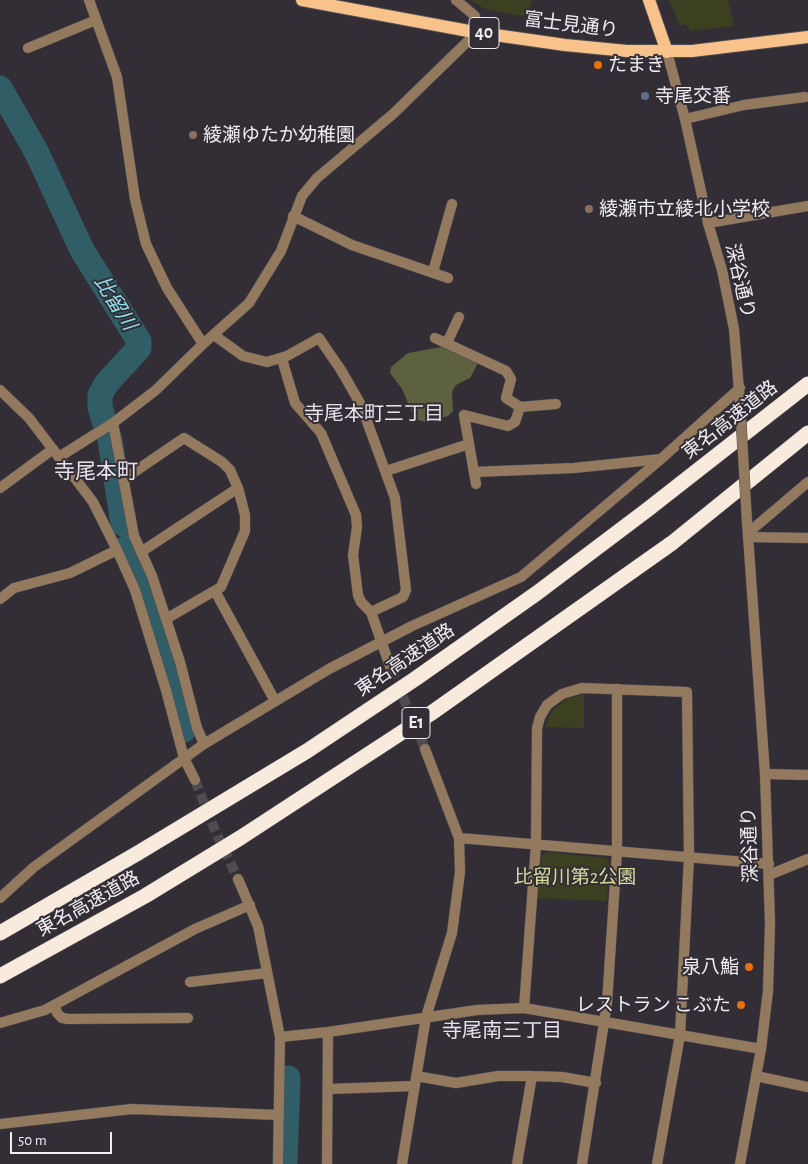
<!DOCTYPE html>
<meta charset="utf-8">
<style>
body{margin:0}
#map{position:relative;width:808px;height:1164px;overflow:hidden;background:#332e35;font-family:"Alegreya Sans",sans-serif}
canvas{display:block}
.scale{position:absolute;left:10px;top:1132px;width:102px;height:22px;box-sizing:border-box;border:2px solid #f0edf2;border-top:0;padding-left:6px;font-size:15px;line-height:18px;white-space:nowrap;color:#f0edf2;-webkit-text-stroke:4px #332e35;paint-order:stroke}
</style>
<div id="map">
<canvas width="808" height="1164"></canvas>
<div class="scale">50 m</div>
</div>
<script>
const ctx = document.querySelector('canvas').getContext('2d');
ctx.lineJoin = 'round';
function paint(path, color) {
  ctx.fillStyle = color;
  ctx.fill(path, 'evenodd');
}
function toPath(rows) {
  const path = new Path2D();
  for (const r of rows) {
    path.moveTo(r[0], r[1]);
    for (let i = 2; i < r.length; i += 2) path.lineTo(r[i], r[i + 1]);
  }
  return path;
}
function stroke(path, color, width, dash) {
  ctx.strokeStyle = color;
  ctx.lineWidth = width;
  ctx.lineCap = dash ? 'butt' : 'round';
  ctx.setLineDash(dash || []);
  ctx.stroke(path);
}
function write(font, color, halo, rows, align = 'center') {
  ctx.font = font + ' "Alegreya Sans","Noto Sans JP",sans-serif';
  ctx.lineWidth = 4;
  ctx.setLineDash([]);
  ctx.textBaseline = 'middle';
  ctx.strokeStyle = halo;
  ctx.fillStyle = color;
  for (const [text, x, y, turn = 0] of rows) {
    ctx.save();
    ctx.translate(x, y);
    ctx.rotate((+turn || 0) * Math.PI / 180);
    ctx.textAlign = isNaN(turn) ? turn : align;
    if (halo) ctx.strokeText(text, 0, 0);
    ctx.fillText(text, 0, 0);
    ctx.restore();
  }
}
paint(toPath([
 [471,0,532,0,532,1,527,17,485,9],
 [669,0,728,0,734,26,690,31,688,26,684,24,680,26],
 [584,694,584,728,545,727,552,711,567,699],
 [547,852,605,858,609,862,607,901,536,898,541,856]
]), '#3d4020');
paint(toPath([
 [441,347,478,363,470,378,456,385,452,392,453,411,448,416,425,422,418,420,413,415,402,389,390,373,391,367,408,353]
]), '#5e613f');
stroke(toPath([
 [0,88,37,153,82,250,139,341,139,348,106,384,100,395,100,407,110,440,123,524],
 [126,548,141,582,162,643,178,698,184,730],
 [285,1164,288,1078]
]), '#315d66', 25);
stroke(toPath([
 [391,669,425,749],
 [195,780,215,831,238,879]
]), '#4f4b51', 10, [10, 5]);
const minor = toPath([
 [89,0,117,77,135,199,146,244,167,288,203,344],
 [28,48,96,20],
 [685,119,744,105,805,97],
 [293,216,352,245,448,278],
 [708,223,808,206],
 [433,272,452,204],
 [214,335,243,356,267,362,287,356,319,338,341,370,361,405,395,498,406,590,403,597,371,612,391,669],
 [435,338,506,371,511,379,506,398,520,407],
 [447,343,459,317],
 [282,359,295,403,321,433,356,515,357,527,353,555,358,595,361,602,371,612],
 [0,390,29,418,93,502,117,550,135,590,166,690,184,758,195,780],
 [113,423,134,536,152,576,180,662,197,728,204,744],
 [59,457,113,423,156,390,203,344,249,303,281,251,302,196,317,178,393,114,468,41,474,32,475,16,456,0],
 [386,471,469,444],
 [474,472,574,468,661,459],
 [124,479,184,438,222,462,230,470,238,488,245,515,245,531,221,587,166,619],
 [476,484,464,415,508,426,515,422,520,407,556,404],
 [0,488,53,449],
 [748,533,808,482],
 [748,537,808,538],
 [141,552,238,488],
 [215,591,275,701],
 [0,599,14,588,70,573,117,550],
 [765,774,808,775],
 [459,838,769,864],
 [769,875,808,859],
 [238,879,258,926,280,1037,278,1164],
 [0,898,34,867,204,744,329,669,412,626,521,577,661,459,740,388],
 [190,982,267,973],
 [55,1005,57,1013,62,1018,68,1019,188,1018],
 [524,1008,536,844,537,728,540,717,547,705,562,694,582,688,687,692,689,857,680,1035,657,1164],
 [0,1023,45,1010,195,929,250,905],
 [280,1037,328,1032,477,1010,524,1008,761,1049],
 [416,1076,456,1083,498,1076,532,1076,562,1077,596,1083],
 [756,1076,808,1087],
 [329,1089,414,1086],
 [0,1124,132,1109,278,1115],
 [327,1164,328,1032],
 [402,1164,426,1017,452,933,460,872,459,838,425,749],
 [517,1164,532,1076],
 [582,1164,607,1003,617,852,617,689]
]);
const tertiary = toPath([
 [667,52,685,119,708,223,722,270,734,329,740,403],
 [740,1164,761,1049,768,991,770,923,765,774,747,522]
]);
const primary = toPath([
 [302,0,474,32,565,45,627,51,692,51,808,37],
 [649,0,667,52]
]);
const motorway = toPath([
 [0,933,138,853,307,751,415,679,537,593,647,510,808,384],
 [0,976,145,896,240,838,430,714,672,543,808,433]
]);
stroke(minor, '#514d53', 11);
stroke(tertiary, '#514d53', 11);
stroke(primary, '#514d53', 14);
stroke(motorway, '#514d53', 16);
stroke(minor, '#937a5f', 10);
stroke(tertiary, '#937a5f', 10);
stroke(primary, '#f8c28b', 12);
stroke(motorway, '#f8ebde', 15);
const tertiaryBridge = toPath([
 [740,403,747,522]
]);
stroke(tertiaryBridge, '#514d53', 11, []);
stroke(tertiaryBridge, '#937a5f', 10);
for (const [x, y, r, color] of [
 [598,65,5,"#e8710a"],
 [645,96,5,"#5c6f8a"],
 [193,135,5,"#8d6e63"],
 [589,209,5,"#8d6e63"],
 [749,967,5,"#e8710a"],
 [741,1005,5,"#e8710a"]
]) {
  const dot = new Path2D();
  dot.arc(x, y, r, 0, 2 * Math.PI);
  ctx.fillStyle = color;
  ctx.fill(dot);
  stroke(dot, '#332e35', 2);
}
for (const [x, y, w] of [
 [484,33,30],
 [416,723,28]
]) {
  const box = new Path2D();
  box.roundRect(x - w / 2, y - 15.5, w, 31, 4);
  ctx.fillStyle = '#332e35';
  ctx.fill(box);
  stroke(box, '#f0edf2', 1);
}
write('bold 18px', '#f0edf2', null, [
 ["40",484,33],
 ["E1",416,723]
]);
write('19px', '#f0edf2', '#332e35', [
 ["富士見通り",571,25,7],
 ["深谷通り",740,281,77],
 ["東名高速道路",730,420,-38],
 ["東名高速道路",405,660,-34],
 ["深谷通り",750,845,-92],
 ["東名高速道路",88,904,-29]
]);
write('19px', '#f0edf2', '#332e35', [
 ["たまき",608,65],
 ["寺尾交番",655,96],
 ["綾瀬ゆたか幼稚園",203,135],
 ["綾瀬市立綾北小学校",599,209],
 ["泉八鮨",739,967,"right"],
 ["レストラン こぶた",731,1005,"right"]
], 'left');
write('19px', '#d5dc9e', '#332e35', [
 ["比留川第2公園",575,877]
]);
write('italic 20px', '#91e0f0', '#332e35', [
 ["比留川",115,303,58]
]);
write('20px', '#e7e1eb', '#332e35', [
 ["寺尾本町三丁目",374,414],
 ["寺尾南三丁目",502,1031]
]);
write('21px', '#e7e1eb', '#332e35', [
 ["寺尾本町",96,472]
]);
</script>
